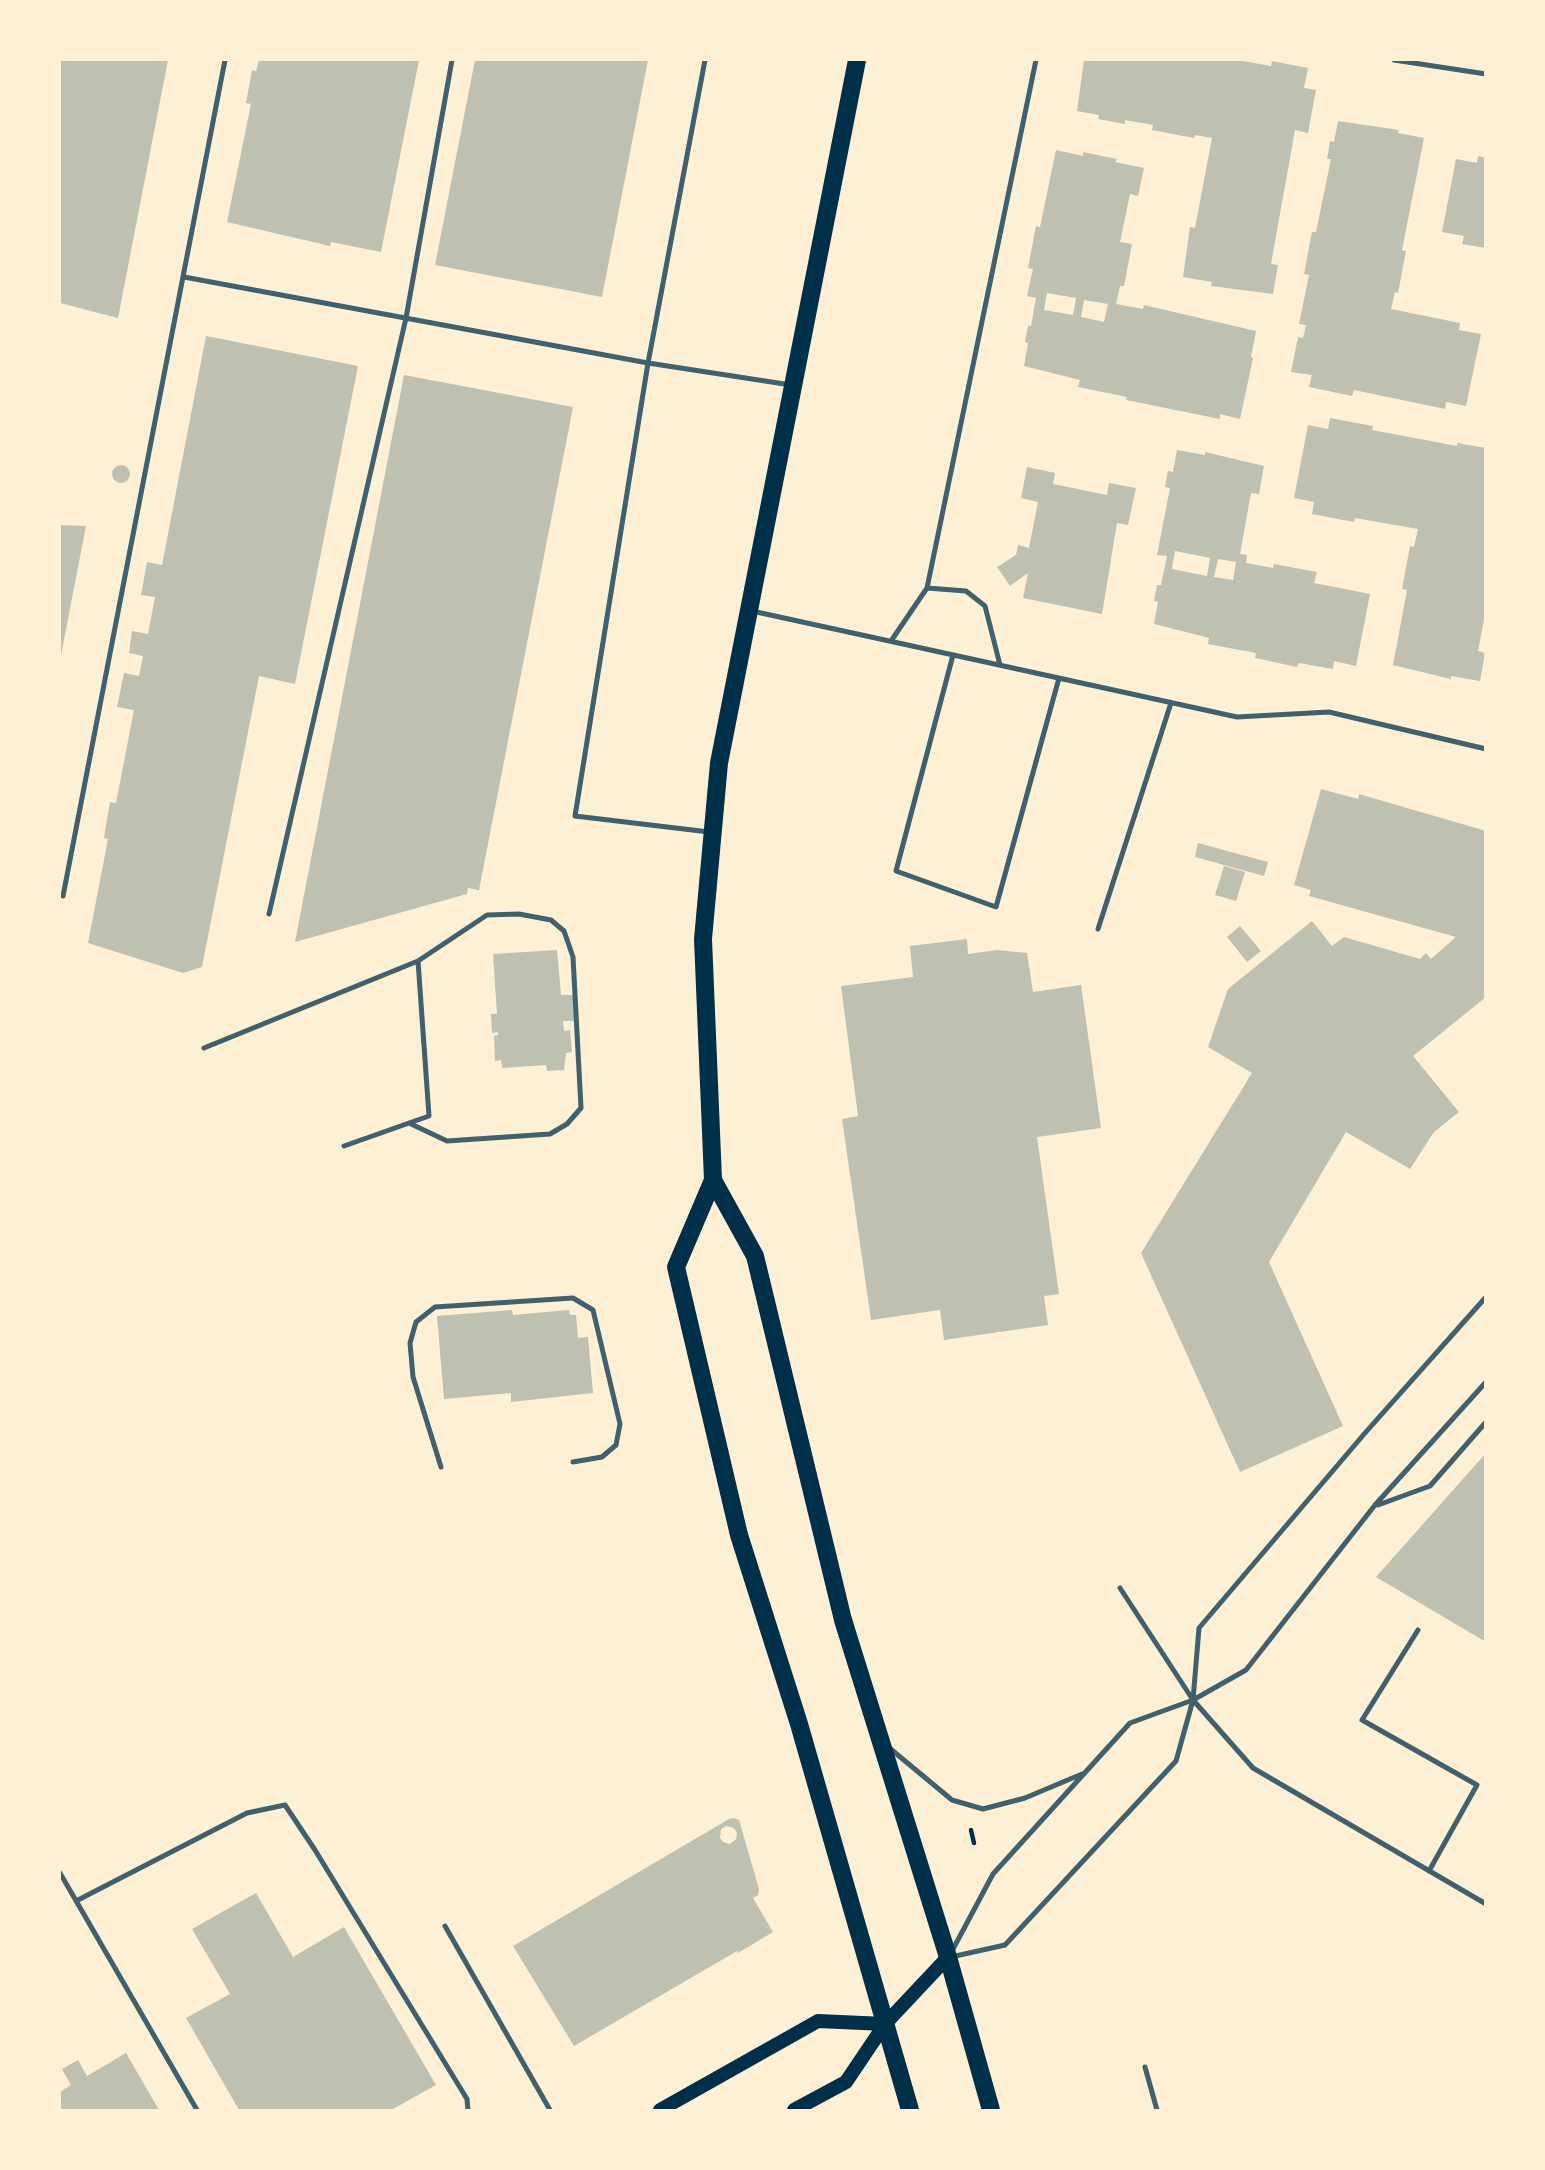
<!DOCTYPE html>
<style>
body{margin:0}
#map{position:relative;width:1545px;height:2170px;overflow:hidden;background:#fdf0d5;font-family:Commissioner,sans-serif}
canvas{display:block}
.frame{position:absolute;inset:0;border:61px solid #fdf0d5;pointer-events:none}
</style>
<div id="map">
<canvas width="1545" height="2170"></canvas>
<div class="frame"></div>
</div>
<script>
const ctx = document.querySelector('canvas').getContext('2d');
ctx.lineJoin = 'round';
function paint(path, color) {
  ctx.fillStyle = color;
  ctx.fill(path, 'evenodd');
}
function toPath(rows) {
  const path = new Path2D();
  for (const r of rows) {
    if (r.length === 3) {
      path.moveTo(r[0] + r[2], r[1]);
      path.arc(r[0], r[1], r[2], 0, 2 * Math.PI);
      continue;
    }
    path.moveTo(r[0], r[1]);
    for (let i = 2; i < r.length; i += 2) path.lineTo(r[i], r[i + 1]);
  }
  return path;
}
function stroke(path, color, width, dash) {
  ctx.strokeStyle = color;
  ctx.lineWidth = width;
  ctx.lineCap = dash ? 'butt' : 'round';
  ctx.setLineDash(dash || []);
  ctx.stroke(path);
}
paint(toPath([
 [60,60,168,60,118,318,60,303],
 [259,60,419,60,381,252,331,242,330,246,227,222,251,104,246,103,252,70,256,71],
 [475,60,648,60,602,297,435,265],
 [1084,60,1237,60,1271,66,1272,61,1308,68,1304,88,1316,90,1308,133,1295,130,1271,264,1278,265,1273,294,1211,286,1212,282,1183,277,1190,227,1195,228,1212,138,1195,135,1194,138,1152,130,1153,125,1125,120,1125,124,1098,119,1099,115,1077,111],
 [1338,121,1399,130,1398,133,1424,138,1402,250,1406,251,1398,293,1395,292,1391,309,1460,323,1459,330,1481,334,1466,406,1446,402,1445,409,1354,390,1352,396,1309,387,1312,375,1291,372,1298,337,1303,338,1306,325,1299,324,1309,275,1304,274,1312,232,1316,232,1331,159,1327,159,1330,141,1334,142],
 [1056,150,1083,156,1083,152,1117,159,1115,162,1144,168,1138,196,1130,194,1120,242,1132,244,1124,286,1120,286,1116,304,1143,309,1144,305,1256,331,1251,357,1253,358,1240,419,1220,414,1220,419,1126,400,1127,397,1078,387,1080,380,1024,366,1028,343,1025,342,1028,326,1031,326,1036,298,1027,296,1033,269,1028,268,1036,226,1040,227],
 [1047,293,1076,298,1073,315,1044,310],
 [1084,300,1108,304,1104,322,1081,317],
 [1478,156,1486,158,1486,248,1462,244,1464,236,1442,232,1456,159,1477,163],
 [206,336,358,366,295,684,259,676,202,967,183,973,88,943,108,839,104,838,110,802,116,803,134,710,117,707,124,673,139,676,143,656,129,653,132,631,148,634,155,597,141,595,147,562,162,565],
 [404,375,573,407,479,890,468,888,467,894,295,942],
 [1330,418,1373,426,1372,430,1457,446,1457,443,1486,448,1486,609,1478,651,1485,653,1480,681,1451,676,1451,679,1393,665,1407,590,1402,589,1410,546,1414,547,1418,529,1355,518,1354,522,1312,514,1314,502,1294,498,1308,425,1328,429],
 [1177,450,1205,455,1205,452,1264,466,1259,494,1251,493,1240,554,1247,555,1246,563,1273,568,1274,564,1317,572,1314,583,1370,594,1356,666,1334,661,1333,669,1299,663,1297,667,1255,658,1256,653,1208,644,1209,638,1154,624,1158,602,1154,601,1157,585,1161,585,1167,556,1157,555,1170,488,1165,487,1168,471,1173,472],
 [1175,551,1210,558,1207,576,1172,569],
 [1218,559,1236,562,1233,580,1214,577],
 [121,474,9],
 [1027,467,1055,473,1053,484,1107,495,1109,483,1136,488,1128,525,1117,523,1102,614,1023,598,1028,573,1010,586,997,567,1016,555,1018,545,1029,548,1038,502,1021,498],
 [60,525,86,526,61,655,60,655],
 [1321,789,1358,799,1359,794,1486,831,1486,997,1413,1056,1459,1112,1434,1132,1410,1169,1346,1132,1269,1262,1343,1426,1240,1472,1141,1253,1252,1073,1208,1047,1228,989,1312,921,1332,946,1344,937,1420,959,1426,953,1431,959,1456,937,1309,896,1311,890,1294,885],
 [1198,843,1268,862,1264,876,1195,857],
 [1224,866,1245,872,1236,901,1215,895],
 [1240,926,1261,951,1247,962,1227,937],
 [967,939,968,954,997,950,1027,953,1033,992,1081,985,1101,1128,1037,1137,1059,1294,1044,1296,1048,1325,944,1340,940,1310,871,1320,842,1119,858,1116,841,986,913,977,910,946],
 [557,950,561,995,573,995,574,1021,563,1021,564,1031,570,1030,572,1052,566,1053,564,1070,547,1071,546,1065,502,1068,501,1060,495,1061,494,1036,498,1035,498,1032,492,1033,491,1014,497,1014,493,954],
 [512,1310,513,1315,569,1310,570,1315,576,1315,578,1338,588,1337,593,1393,511,1402,511,1393,444,1399,437,1316],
 [1486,1453,1486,1642,1376,1577],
 [734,1818,739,1820,759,1889,758,1895,753,1898,773,1932,738,1953,737,1951,574,2046,513,1946,729,1819],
 [726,1826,734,1828,737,1833,736,1839,730,1844,723,1842,720,1838,721,1829],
 [256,1893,293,1957,344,1927,436,2085,391,2110,239,2110,186,2018,230,1994,192,1929],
 [126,2053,159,2110,60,2110,60,2092,71,2085,62,2069,78,2060,87,2076]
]), '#bec0b2');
stroke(toPath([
 [971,1830,974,1843]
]), '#003049', 4.5);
stroke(toPath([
 [705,60,648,363,575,816,709,832],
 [1394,60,1486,74],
 [184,277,648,363,791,385],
 [927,588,1036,60],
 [752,611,1237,717,1329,712,1486,749],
 [891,641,927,588,966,591,985,606,1000,665],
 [953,655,896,871,996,907,1059,678],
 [63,896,225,60],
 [269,914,406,318,452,60],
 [1098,929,1171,703],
 [204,1048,418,961,429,1116,344,1146],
 [409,1123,447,1141,550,1134,567,1124,581,1108,573,957,564,931,551,920,519,914,487,915,418,961],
 [441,1467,413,1377,410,1343,416,1322,435,1307,573,1298,593,1310,620,1424,616,1445,602,1457,573,1462],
 [1378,1505,1430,1486,1486,1422],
 [1120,1588,1193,1700,1253,1768,1486,1904],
 [1418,1630,1362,1720,1477,1785,1429,1871],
 [887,1746,952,1800,983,1809,1025,1798,1082,1774],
 [60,1873,197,2110],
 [76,1901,247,1813,285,1805,315,1850,467,2099,468,2110],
 [445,1926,550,2110],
 [952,1951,993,1874,1130,1723,1193,1700,1246,1670,1375,1505,1486,1382],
 [951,1957,1005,1945,1176,1761,1193,1700,1199,1628,1365,1433,1486,1297],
 [1145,2067,1157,2110]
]), '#3f606c', 5);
stroke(toPath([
 [660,2110,818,2021,885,2024],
 [794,2110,846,2082,885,2024,948,1957]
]), '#003049', 14);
stroke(toPath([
 [857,60,719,763,703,939,713,1180,676,1267,739,1535,799,1724,910,2110],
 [713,1180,755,1256,843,1620,948,1957,991,2110]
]), '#003049', 18);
</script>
